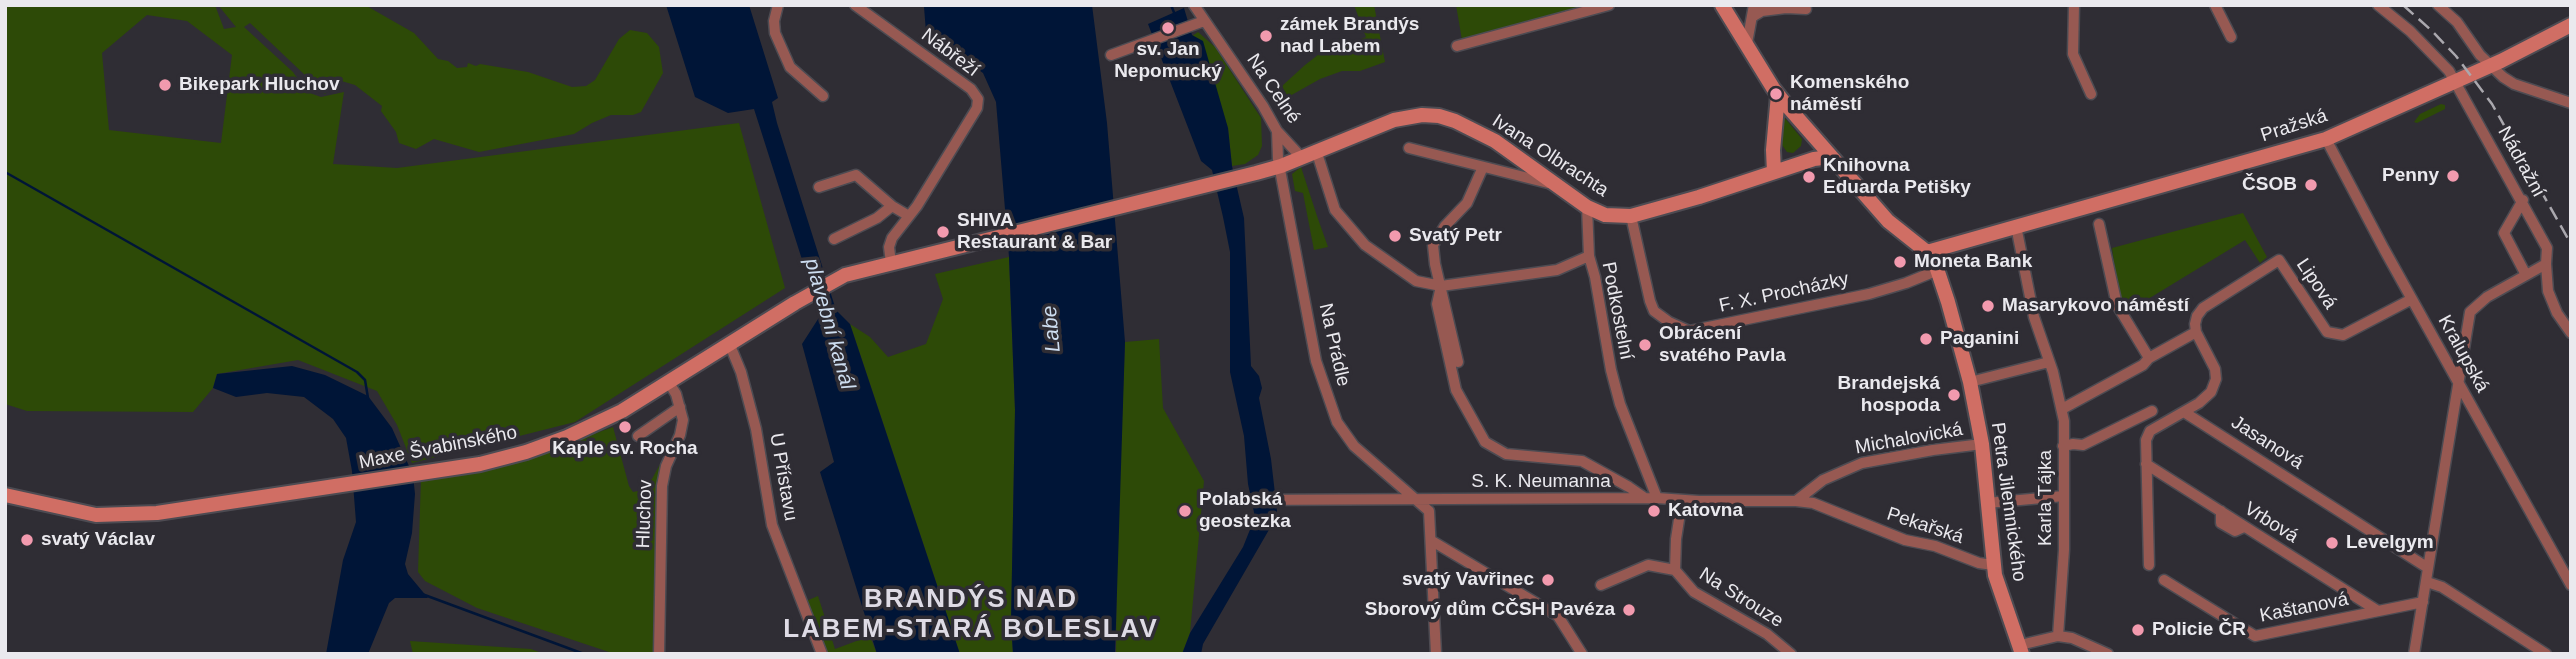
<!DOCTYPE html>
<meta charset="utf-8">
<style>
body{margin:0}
#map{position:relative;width:2576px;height:659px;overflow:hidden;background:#2f2d34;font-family:Helvetica,sans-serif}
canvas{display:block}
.frame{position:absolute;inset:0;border:7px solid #eae9ee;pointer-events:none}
</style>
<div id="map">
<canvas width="2576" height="659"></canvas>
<div class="frame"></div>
</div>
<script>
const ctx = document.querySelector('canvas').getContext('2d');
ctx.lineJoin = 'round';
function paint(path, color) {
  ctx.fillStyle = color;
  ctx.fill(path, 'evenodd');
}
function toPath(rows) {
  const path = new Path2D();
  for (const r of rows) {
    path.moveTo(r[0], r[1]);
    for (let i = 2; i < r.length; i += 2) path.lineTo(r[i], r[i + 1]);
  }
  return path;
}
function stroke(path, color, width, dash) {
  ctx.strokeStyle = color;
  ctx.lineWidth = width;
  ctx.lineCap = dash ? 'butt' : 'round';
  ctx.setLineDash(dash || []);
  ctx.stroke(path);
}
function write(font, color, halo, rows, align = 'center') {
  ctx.font = font + ' Helvetica,sans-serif';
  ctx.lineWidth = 7;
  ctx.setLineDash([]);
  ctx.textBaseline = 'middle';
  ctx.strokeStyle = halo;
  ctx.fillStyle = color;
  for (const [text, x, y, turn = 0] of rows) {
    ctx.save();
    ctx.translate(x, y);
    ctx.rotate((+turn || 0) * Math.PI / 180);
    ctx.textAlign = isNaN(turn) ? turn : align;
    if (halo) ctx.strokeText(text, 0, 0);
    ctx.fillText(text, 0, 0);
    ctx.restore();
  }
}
paint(toPath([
 [5,5,215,5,224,29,236,27,218,5,365,5,414,33,438,59,448,61,457,68,467,67,468,63,476,66,480,64,528,72,572,87,586,86,595,80,619,39,630,30,647,33,659,47,663,73,641,112,633,115,611,115,592,123,574,134,479,152,434,139,416,149,399,143,396,132,381,111,382,106,355,85,338,80,325,94,250,23,244,27,293,72,307,92,321,97,344,92,333,164,397,168,739,123,785,288,575,422,412,463,397,425,377,391,298,360,217,374,213,388,193,412,27,411,5,404],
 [147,15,187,21,232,55,221,143,109,130,102,53],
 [1354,5,1374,5,1385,62,1360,71,1342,71,1320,79,1288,97,1282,86,1305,65,1340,38,1345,47,1366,37],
 [1456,5,1589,5,1462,40],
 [1198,32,1215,47,1261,118,1262,146,1258,155,1245,164,1232,166,1228,128,1192,36],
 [2441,104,2445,105,2445,109,2417,123,2414,122,2420,114],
 [1784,117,1802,139,1801,146,1793,153,1787,152,1782,145],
 [1301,167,1317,216,1328,247,1314,250,1303,193,1295,191,1292,174],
 [2243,213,2267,257,2260,263,2245,240,2130,310,2124,305,2118,290,2112,248],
 [1009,257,1015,410,1011,622,1013,654,960,654,850,324,870,337,888,357,926,344,943,299,935,274],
 [1159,339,1163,408,1204,481,1190,633,1182,654,1116,654,1117,541,1125,342],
 [613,427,629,486,633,492,638,491,652,479,660,464,656,654,615,654,477,608,425,581,418,572,421,477,512,464],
 [818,596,835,649,870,636,877,654,825,654,806,601],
 [410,641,531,649,544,654,413,654]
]), '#2d4a07');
paint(toPath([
 [666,5,749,5,778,98,772,102,777,123,836,310,850,324,960,654,877,654,820,472,834,462,802,344,820,316,754,109,728,113,695,97],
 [927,5,1092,5,1107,123,1125,342,1115,654,1013,654,1011,622,1015,410,1009,257,996,102,983,73,926,32,924,7],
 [1184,8,1192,35,1203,41,1228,128,1232,166,1244,218,1251,366,1259,376,1262,388,1259,398,1271,459,1277,511,1270,528,1203,644,1201,654,1182,654,1190,633,1243,547,1255,517,1248,484,1244,436,1230,372,1230,252,1223,217,1212,170,1201,161,1148,24],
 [292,366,325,375,368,396,392,428,413,475,415,494,412,533,405,564,408,574,428,598,395,598,389,603,368,654,326,654,343,560,356,522,352,471,346,438,333,419,304,397,267,393,236,397,213,388,217,374]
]), '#001537');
stroke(toPath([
 [1171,5,1175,15],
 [5,172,357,372,365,380,368,398],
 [422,594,584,654]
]), '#001537', 2.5);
const street = toPath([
 [778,5,774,21,775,33,790,67,823,96],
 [855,5,971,89,978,99,977,108,917,206,892,238,889,247,891,263],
 [1194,5,1263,106,1277,131,1301,157],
 [2074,5,2073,54,2091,94],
 [2215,5,2231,37],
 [2378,5,2410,31,2449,71,2547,248,2546,264,2487,297,2470,312,2414,654],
 [2438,5,2457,22,2480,55,2503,77,2514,84,2571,103],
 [1752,17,1762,11,1786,8,1806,9],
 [1747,43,1754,5],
 [1457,46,1609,5],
 [1111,55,1204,21],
 [1277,131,1278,159,1316,361,1337,422,1354,446,1429,511,1436,654],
 [2326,139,2384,249,2571,585],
 [1409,148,1548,183],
 [1316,150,1335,210,1365,245,1416,281,1441,286,1557,270,1589,256],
 [819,187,856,175,892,206,909,216],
 [2523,200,2504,233,2526,275],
 [1587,207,1589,256,1595,277,1611,370,1620,404,1657,498],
 [1631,216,1650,301,1654,311,1669,322,1689,331,1869,294,1906,283,1938,270],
 [2099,224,2117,305,2149,358],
 [2016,226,2034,317,2053,372,2064,421,2064,550,2058,636],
 [834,239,877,218,892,206],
 [2546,264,2548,291,2557,313,2571,333],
 [1441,286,1437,304,1456,390,1485,442,1506,454,1582,461,1629,487,1645,498],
 [729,343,741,372,756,429,772,525,822,654],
 [1458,362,1435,264,1433,245,1445,226,1467,203,1483,167],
 [1970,382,2049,362],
 [2062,409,2143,365,2149,358,2196,332],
 [2184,412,2428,568],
 [638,436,680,407],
 [2063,446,2073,444,2083,445,2152,411],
 [2146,464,2378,611],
 [1241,500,1657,498,1699,501,1796,501,1813,503,1905,540,1935,546,1979,563,1993,565],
 [1796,501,1823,480,1862,463,1933,450,1982,444],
 [1987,503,2064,496],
 [2221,511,2221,523,2235,531,2244,527],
 [1432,541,1558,616,1582,654],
 [2149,565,2146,440,2150,431,2199,403,2211,392,2216,379,2215,369,2196,332,2195,324,2197,316,2203,308,2279,260,2327,332,2343,335,2412,299],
 [1675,570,1694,592,1767,634,1791,654],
 [1675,570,1676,539,1682,500],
 [2164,580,2255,636,2423,602],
 [2427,582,2442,587,2546,654],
 [1601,585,1648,565,1675,570],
 [2020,645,2058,636,2072,638,2108,654],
 [659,654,662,486,666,466,680,435,683,420,676,394,669,383]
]);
const secondary = toPath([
 [1722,5,1773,88,1788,107,1888,221,1927,252,1935,263,1948,302,1970,382,1982,444,1995,575,2022,654],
 [1774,172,1773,150,1778,95],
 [1927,252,2326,139,2501,61,2571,25],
 [5,495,96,515,157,513,480,464,526,452,567,437,622,411,795,303,845,275,1256,173,1281,166,1394,120,1422,115,1439,116,1455,121,1495,141,1587,207,1605,215,1631,216,1699,197,1814,159,1831,157]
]);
stroke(street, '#4d4b52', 13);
stroke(secondary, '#4d4b52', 18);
stroke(street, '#975952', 10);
stroke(secondary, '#d06e64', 14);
stroke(toPath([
 [2403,5,2431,30,2456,56,2492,104,2571,244]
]), '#aaa8ae', 2.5, [14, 7]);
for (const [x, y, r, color] of [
 [1168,28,7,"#f29aae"],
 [1266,36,7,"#f29aae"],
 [165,85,7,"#f29aae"],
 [1776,94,7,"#f29aae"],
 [2453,176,7,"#f29aae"],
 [1809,177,7,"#f29aae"],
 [2311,185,7,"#f29aae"],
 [943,232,7,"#f29aae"],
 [1395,236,7,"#f29aae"],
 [1900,262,7,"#f29aae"],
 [1988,306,7,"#f29aae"],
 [1926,339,7,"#f29aae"],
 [1645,345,7,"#f29aae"],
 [1954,395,7,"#f29aae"],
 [625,427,7,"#f29aae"],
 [1185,511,7,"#f29aae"],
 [1654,511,7,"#f29aae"],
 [27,540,7,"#f29aae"],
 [2332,543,7,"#f29aae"],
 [1548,580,7,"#f29aae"],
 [1629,610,7,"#f29aae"],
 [2138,630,7,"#f29aae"]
]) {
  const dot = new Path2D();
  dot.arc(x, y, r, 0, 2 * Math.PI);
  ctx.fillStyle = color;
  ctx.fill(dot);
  stroke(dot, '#2f2d34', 2.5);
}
write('bold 19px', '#eae9ee', '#2f2d34', [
 ["zámek Brandýs",1280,25],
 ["nad Labem",1280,47],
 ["sv. Jan",1168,50,"center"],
 ["Nepomucký",1168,72,"center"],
 ["Komenského",1790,83],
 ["náměstí",1790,105],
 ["Bikepark Hluchov",179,85],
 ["Knihovna",1823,166],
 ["Eduarda Petišky",1823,188],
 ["Penny",2439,176,"right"],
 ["ČSOB",2297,185,"right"],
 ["SHIVA",957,221],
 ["Restaurant & Bar",957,243],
 ["Svatý Petr",1409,236],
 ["Moneta Bank",1914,262],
 ["Masarykovo náměstí",2002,306],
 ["Obrácení",1659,334],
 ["svatého Pavla",1659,356],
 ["Paganini",1940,339],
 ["Brandejská",1940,384,"right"],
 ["hospoda",1940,406,"right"],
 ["Kaple sv. Rocha",625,449,"center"],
 ["Polabská",1199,500],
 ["geostezka",1199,522],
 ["Katovna",1668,511],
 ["svatý Václav",41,540],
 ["Levelgym",2346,543],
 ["svatý Vavřinec",1534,580,"right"],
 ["Sborový dům CČSH Pavéza",1615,610,"right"],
 ["Policie ČR",2152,630]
], 'left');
write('19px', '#eae9ee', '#2f2d34', [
 ["Nábřeží",950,53,37],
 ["Na Celné",1273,89,56],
 ["Pražská",2294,126,-18],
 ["Ivana Olbrachta",1550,156,33],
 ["Nádražní",2521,162,61],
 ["Lipová",2316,284,56],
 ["F. X. Procházky",1784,293,-12],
 ["Podkostelní",1617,311,79],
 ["Na Prádle",1334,345,77],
 ["Kralupská",2463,354,61],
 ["Michalovická",1909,439,-10],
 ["Jasanová",2267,443,33],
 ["Maxe Švabinského",438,448,-11],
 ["U Přístavu",783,477,80],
 ["S. K. Neumanna",1541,482],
 ["Karla Tájka",2046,498,-90],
 ["Petra Jilemnického",2008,502,82],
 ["Hluchov",645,514,-88],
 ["Vrbová",2271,523,32],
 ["Pekařská",1925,526,18],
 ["Na Strouze",1741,598,32],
 ["Kaštanová",2304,608,-11]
]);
write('italic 21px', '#cdddf0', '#2f2d34', [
 ["plavební kanál",829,324,74],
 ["Labe",1052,329,-95]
]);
ctx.letterSpacing = '2px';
write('bold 26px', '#dedbe5', '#2f2d34', [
 ["BRANDÝS NAD",971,600],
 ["LABEM-STARÁ BOLESLAV",971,630]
]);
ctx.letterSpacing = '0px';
</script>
